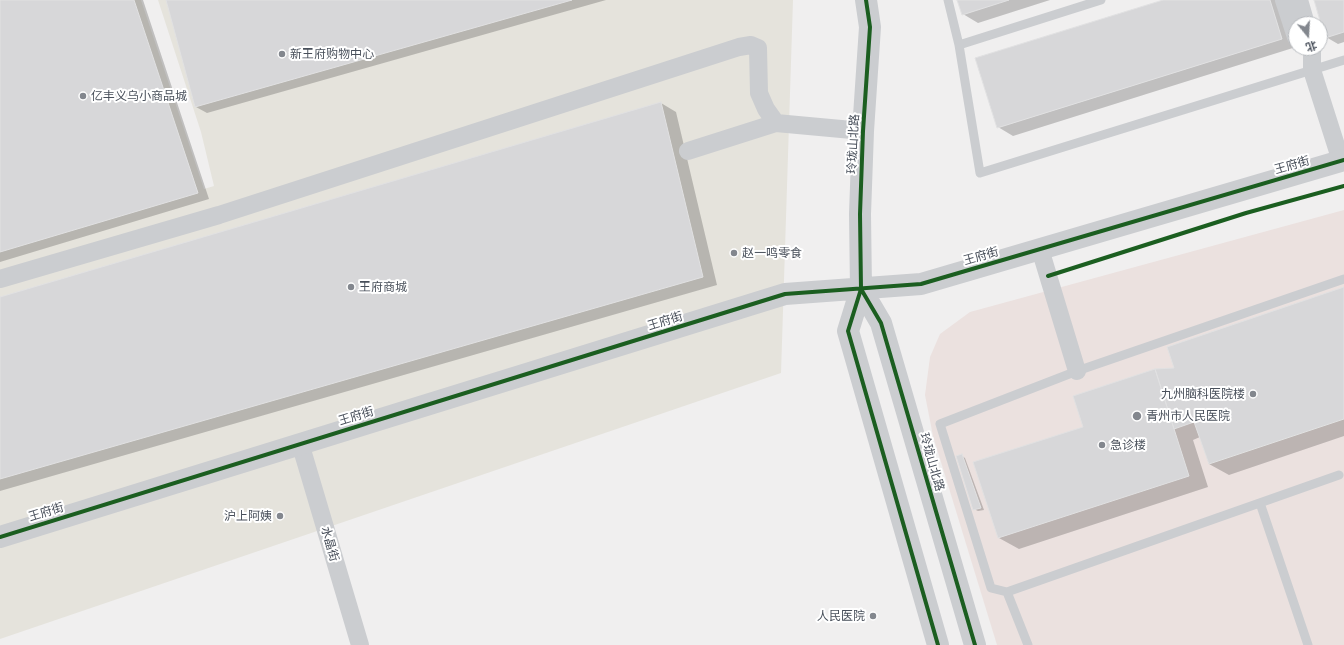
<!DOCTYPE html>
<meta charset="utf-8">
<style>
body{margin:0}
#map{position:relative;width:1344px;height:645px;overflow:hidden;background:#f0efef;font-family:Commissioner,"Noto Sans SC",sans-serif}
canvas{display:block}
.north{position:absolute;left:1288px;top:16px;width:40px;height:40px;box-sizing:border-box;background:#fff;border:1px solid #b6b9bd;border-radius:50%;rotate:162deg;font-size:11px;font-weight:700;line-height:16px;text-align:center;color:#484f5a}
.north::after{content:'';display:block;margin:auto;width:14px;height:18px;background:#83878e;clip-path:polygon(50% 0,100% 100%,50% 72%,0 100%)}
</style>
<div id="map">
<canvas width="1344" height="645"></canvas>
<div class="north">北</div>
</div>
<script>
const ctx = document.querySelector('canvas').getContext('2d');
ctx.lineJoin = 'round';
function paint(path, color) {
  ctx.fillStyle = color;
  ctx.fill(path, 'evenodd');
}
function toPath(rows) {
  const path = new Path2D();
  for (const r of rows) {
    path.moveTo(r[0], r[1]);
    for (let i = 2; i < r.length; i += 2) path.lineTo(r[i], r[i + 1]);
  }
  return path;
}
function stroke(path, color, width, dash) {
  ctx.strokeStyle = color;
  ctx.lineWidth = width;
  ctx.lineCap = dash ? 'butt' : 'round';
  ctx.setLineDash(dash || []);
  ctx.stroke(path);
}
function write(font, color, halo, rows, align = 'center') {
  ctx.font = font + ' Commissioner,"Noto Sans SC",sans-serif';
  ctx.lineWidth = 4;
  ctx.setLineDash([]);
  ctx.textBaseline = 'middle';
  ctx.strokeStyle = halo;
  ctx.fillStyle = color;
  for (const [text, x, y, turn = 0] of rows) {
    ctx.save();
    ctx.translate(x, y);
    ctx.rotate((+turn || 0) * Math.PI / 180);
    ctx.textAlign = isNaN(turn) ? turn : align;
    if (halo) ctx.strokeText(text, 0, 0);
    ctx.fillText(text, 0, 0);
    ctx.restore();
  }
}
paint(toPath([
 [0,0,141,0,204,189,214,186,201,132,158,0,793,0,781,373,0,639]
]), '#e5e3dc');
paint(toPath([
 [1344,210,1344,645,997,645,933,436,925,395,930,357,940,334,970,312]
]), '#ebe1df');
paint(toPath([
 [0,0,143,0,209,199,0,262],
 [167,0,606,0,207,113,196,107],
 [958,0,1050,0,978,23,963,14],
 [1166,0,1282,0,1296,47,1013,136,998,127],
 [1315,0,1344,0,1344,42,1338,44,1326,37],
 [661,103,676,112,717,285,0,491,0,298],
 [1344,288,1344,436,1229,475,1209,464,1200,437,1193,440,1208,487,1019,549,999,538,975,463,1085,427,1175,368],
 [962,456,965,458,984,510,978,511,974,509]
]), '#0003');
const building = toPath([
 [0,0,134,0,198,193,0,252,0,0],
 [166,0,572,0,195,107,166,0],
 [957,0,1009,0,962,15,957,0],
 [1163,0,1270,0,1282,39,997,128,975,58,1163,0],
 [1314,0,1344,0,1344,32,1325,38,1314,0],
 [661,102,703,277,0,479,0,297,661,102],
 [1344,287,1344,419,1209,464,1194,422,1174,429,1155,369,1174,368,1167,347,1344,287],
 [1155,369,1189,476,998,538,973,462,1083,427,1073,396,1155,369],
 [962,454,981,508,973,510,956,456,962,454]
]);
paint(building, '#d7d7d9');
stroke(building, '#e1e1e2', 1);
stroke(toPath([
 [948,0,959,45,980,173,1344,60],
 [959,45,1101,0],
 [1260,503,1308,645],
 [1007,592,991,588,940,424,1077,371,1344,279],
 [1028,645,1007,592,1339,475]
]), '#cbcdd0', 9);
stroke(toPath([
 [1284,0,1296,37],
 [1299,0,1306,24],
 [1312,48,1312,70,1341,161],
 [688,151,776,123],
 [1040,249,1077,371],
 [0,279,219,215,739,47,751,45,758,48,759,93,766,109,776,123,863,131],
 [300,443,360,645]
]), '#cbcdd0', 18);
stroke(toPath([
 [866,0,870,27,863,131,860,214,861,289,848,331,938,645],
 [861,289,881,323,975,645],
 [0,537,785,294,921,284,1344,160]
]), '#cbcdd0', 22);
stroke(toPath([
 [866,0,870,27,863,131,860,214,861,289,848,331,938,645],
 [1048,276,1246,213,1344,186],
 [861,289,881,323,975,645],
 [0,537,785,294,921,284,1344,160]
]), '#1b5e20', 4);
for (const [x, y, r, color] of [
 [282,54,4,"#83878e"],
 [83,96,4,"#83878e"],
 [734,253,4,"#83878e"],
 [351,287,4,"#83878e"],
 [1253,394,4,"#83878e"],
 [1137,416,5,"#83878e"],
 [1102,445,4,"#83878e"],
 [280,516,4,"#83878e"],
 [873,616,4,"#83878e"]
]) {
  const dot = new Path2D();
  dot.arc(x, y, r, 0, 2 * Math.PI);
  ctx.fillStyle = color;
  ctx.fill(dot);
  stroke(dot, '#fff', 1.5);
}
write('12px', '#484f5a', '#fff', [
 ["新王府购物中心",290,54],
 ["亿丰义乌小商品城",91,96],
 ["赵一鸣零食",742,253],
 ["王府商城",359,287],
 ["九州脑科医院楼",1245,394,"right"],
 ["青州市人民医院",1146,416],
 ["急诊楼",1110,445],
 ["沪上阿姨",272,516,"right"],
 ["人民医院",865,616,"right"]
], 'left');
write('12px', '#484f5a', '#fff', [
 ["玲珑山北路",853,144,-87],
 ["王府街",1292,165,-16],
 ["王府街",981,256,-16],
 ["王府街",665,321,-17],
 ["王府街",356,416,-17],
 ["玲珑山北路",932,462,74],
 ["王府街",46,512,-17],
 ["水晶街",330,544,74]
]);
</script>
